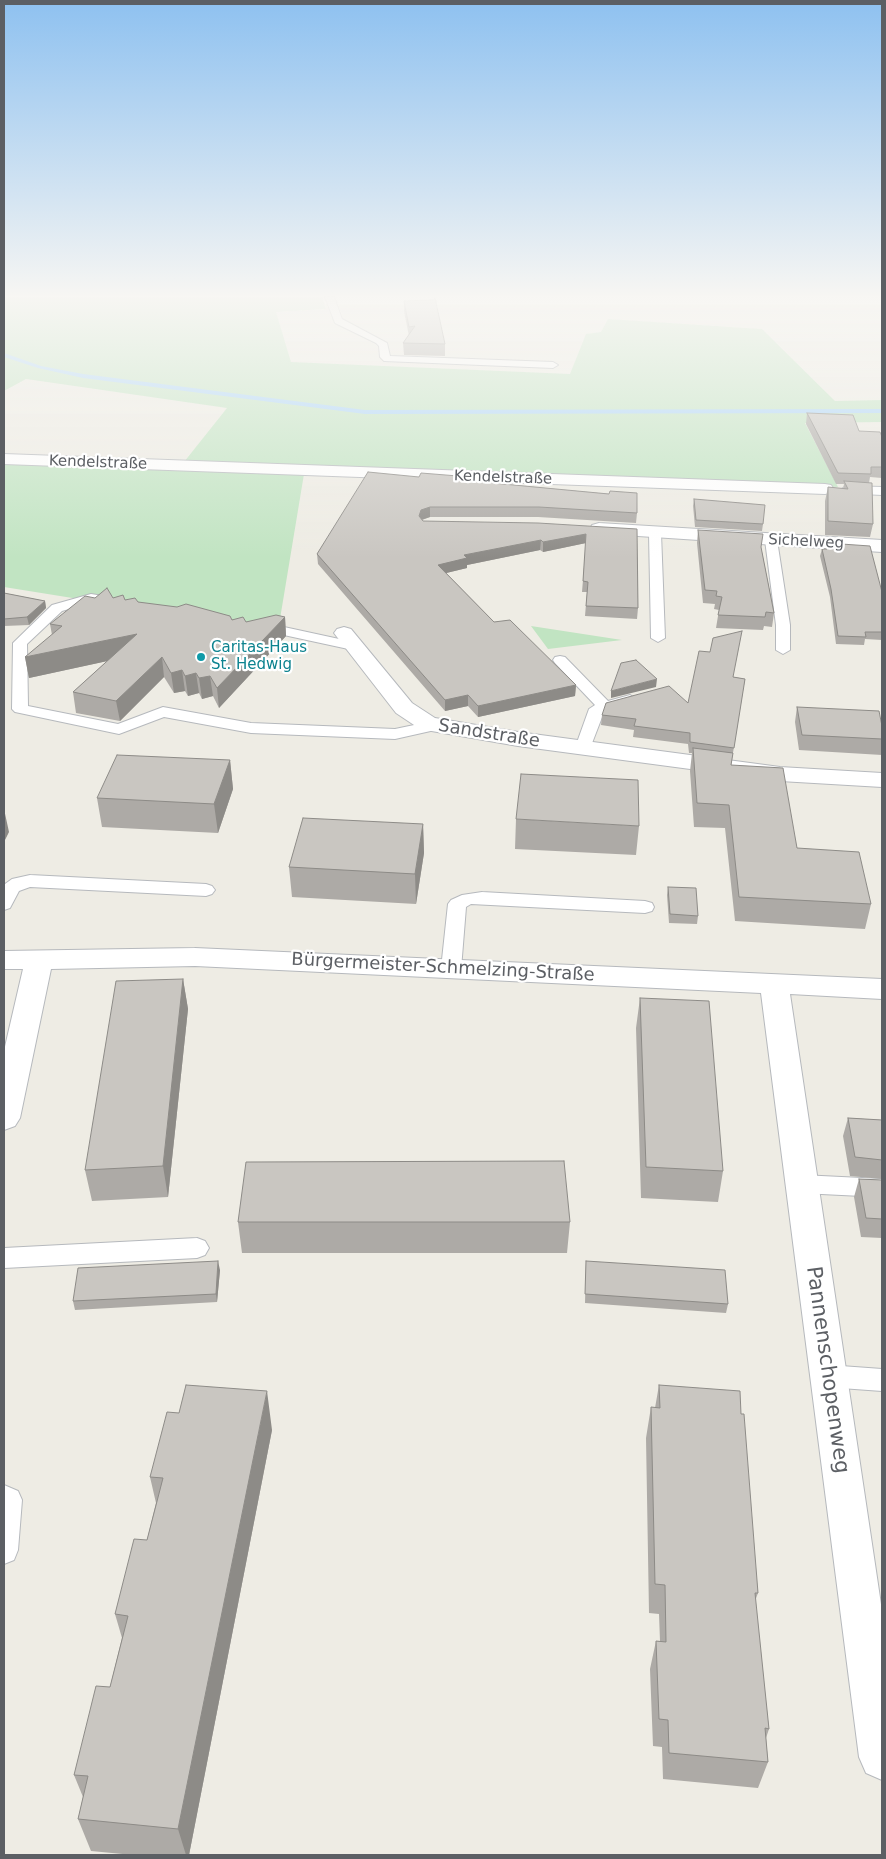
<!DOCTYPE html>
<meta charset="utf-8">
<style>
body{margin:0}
#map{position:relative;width:886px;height:1859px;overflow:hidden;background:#eeece4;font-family:"DejaVu Sans",sans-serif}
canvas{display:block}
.frame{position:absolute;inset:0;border:5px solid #5c5f64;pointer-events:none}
</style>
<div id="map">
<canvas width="886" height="1859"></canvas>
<div class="frame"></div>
</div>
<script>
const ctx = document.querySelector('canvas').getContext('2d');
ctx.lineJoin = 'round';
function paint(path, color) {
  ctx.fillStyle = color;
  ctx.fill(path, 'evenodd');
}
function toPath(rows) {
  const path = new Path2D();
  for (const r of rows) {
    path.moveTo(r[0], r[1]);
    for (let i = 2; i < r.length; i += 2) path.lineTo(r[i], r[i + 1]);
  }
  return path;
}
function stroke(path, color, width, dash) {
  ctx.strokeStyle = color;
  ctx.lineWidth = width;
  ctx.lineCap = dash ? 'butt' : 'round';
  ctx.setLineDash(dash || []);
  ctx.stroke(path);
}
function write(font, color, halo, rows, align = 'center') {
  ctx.font = font + ' "DejaVu Sans",sans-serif';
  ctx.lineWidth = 4.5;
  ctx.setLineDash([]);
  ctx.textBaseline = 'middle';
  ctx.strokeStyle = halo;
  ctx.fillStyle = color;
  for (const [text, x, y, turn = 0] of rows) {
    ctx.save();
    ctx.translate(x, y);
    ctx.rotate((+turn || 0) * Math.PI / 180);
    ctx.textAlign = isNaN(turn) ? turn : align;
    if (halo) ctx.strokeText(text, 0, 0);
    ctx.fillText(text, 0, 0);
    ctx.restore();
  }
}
paint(toPath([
 [4,297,322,297,326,309,276,312,291,362,570,374,586,334,601,332,608,319,762,329,835,401,882,400,882,422,805,423,838,487,184,462,227,408,26,379,4,391],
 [4,463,304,474,278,631,4,587],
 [531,626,622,640,548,649]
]), '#c1e4c2');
paint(toPath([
 [4,353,41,366,83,374,365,410,882,409,882,413,365,414,83,378,38,368,4,357,4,353]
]), '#a7d4fb');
const lane = toPath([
 [325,297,334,297,342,319,387,343,390,356,553,362,558,365,553,368,384,361,380,357,379,346,376,343,335,323,325,297],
 [846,486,882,487,882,495,842,493,840,490,846,486],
 [655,529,661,533,665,638,658,642,651,638,649,533,655,529],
 [771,536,777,540,790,625,790,650,783,654,776,650,776,625,765,540,771,536],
 [91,594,109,597,111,600,104,604,92,602,62,611,27,644,28,706,118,724,163,707,251,723,395,729,438,720,446,725,444,728,395,739,251,733,164,717,119,734,15,712,12,709,13,643,52,605,91,594],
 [261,622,353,642,360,646,353,650,256,629,254,626,256,623,261,622],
 [560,656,565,657,608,701,630,695,638,700,635,703,604,712,589,751,583,753,575,748,589,709,595,705,555,663,553,660,555,657,560,656],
 [30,875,206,884,212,886,215,890,212,894,206,896,30,887,19,891,10,908,4,910,5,884,12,879,30,875],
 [482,892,645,901,652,903,654,907,652,911,645,913,471,904,466,907,461,969,458,974,451,975,444,974,441,969,448,904,451,900,462,895,482,892],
 [801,1175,882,1179,882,1197,801,1193,793,1190,790,1184,793,1178,801,1175],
 [197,1238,205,1241,209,1248,205,1255,197,1258,4,1268,4,1248,197,1238],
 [827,1365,882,1369,882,1391,827,1387,818,1384,814,1376,818,1368,827,1365],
 [4,1485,18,1491,22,1500,18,1550,14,1560,4,1564,4,1485]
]);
const street = toPath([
 [4,454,825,484,831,485,834,489,831,493,825,494,4,464,4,454],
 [599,523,882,540,882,552,592,533,590,529,592,525,599,523],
 [344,627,351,629,412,703,435,718,518,732,780,767,882,773,882,787,780,781,518,746,420,729,396,713,337,637,334,633,337,629,344,627],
 [195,948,882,979,882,999,790,994,882,1611,882,1780,866,1773,859,1757,761,993,195,966,51,969,20,1118,15,1126,4,1130,4,1051,23,969,4,969,4,951,195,948]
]);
stroke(lane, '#b6b9bd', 2);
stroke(street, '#b6b9bd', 2);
paint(lane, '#fff');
paint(street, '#fff');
paint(toPath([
 [404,301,445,344,445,356,404,355,403,343,409,336,404,312],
 [807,413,859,431,882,437,882,478,870,477,869,483,873,524,870,537,825,535,825,501,828,487,843,489,844,484,836,484,806,424],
 [419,477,495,479,495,483,503,484,609,494,637,513,636,523,538,517,430,517,422,520,423,521,637,529,638,608,637,619,585,616,587,592,582,592,586,543,543,552,540,550,467,565,467,568,446,573,494,622,576,685,575,696,478,717,468,706,445,711,318,564,317,554],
 [694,499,763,524,762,531,695,527,693,506],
 [698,530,761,547,774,613,772,627,764,626,763,630,716,628,719,610,714,609,715,604,703,603,697,543],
 [827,543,882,592,882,640,865,639,864,645,836,644,830,597,820,556,822,549,826,549],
 [4,593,45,601,46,608,29,625,4,626],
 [95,598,113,598,246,622,285,617,286,636,219,708,213,696,202,699,199,693,188,696,185,691,174,693,164,677,120,721,76,713,73,692,107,661,29,678,25,657,52,635,50,624],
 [734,677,745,679,731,765,797,848,871,904,865,929,735,921,725,828,694,827,690,771,692,753,689,753,688,744,633,737,634,730,601,725,602,715,688,703],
 [797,707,882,726,882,755,799,750,795,722],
 [230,760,233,789,218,833,102,827,97,798],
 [516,819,639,826,636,855,515,849],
 [423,824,424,853,416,904,292,897,289,867],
 [668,887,698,916,697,924,669,923,667,895],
 [183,979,188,1009,168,1197,92,1201,85,1170],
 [640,998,723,1171,718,1202,641,1198,636,1028],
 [848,1118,882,1120,882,1179,850,1176,843,1136],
 [859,1179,882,1180,882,1238,861,1237,854,1197],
 [238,1222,570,1222,567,1253,242,1253],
 [586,1261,728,1304,726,1313,585,1303],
 [220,1270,217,1302,75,1310,73,1301],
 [659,1385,741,1414,758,1593,755,1601,769,1729,766,1738,768,1762,758,1788,663,1779,662,1747,653,1746,650,1669,656,1641,660,1641,659,1614,649,1613,646,1438,651,1407,655,1408],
 [272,1430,189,1855,133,1855,91,1851,78,1819,83,1797,74,1775,110,1687,122,1638,115,1614,147,1540,156,1503,150,1477]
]), '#adaaa6');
paint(toPath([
 [430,507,430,517,421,520,419,516,421,510],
 [586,534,586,543,543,552,543,542],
 [541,540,540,550,467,565,467,568,438,575,438,565,464,555],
 [45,601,46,608,29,625,27,617],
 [285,617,286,636,219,708,217,688],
 [137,634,140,654,29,678,25,657],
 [162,657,164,677,120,721,116,701],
 [182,670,185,691,174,693,171,673],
 [196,673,199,693,188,696,185,676],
 [210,676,213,696,202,699,199,678],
 [657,679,656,687,611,698,611,691],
 [576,685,575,696,478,717,478,706],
 [468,695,468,706,445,711,445,700],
 [230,760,233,789,218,833,214,804],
 [4,809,9,832,4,842],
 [423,824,424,853,416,904,415,874],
 [183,979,188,1009,168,1197,163,1166],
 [218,1261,220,1270,217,1302,216,1294],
 [267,1391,272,1430,189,1855,186,1855,178,1829]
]), '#8d8b87');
const building = toPath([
 [435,298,445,344,403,343,415,326,409,327,404,301,434,300,435,298],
 [807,413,853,415,859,431,880,432,882,437,882,467,871,467,871,474,838,473,807,413],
 [368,472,419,477,421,473,495,479,493,483,503,484,609,494,610,491,637,493,637,513,539,507,430,507,421,510,419,516,423,521,538,523,637,529,638,608,586,606,588,582,583,581,586,534,543,542,541,540,464,555,467,558,438,565,494,622,510,620,576,685,478,706,468,695,445,700,317,554,368,472],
 [844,481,872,483,873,524,828,521,828,487,848,489,844,481],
 [694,499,765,505,763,524,696,520,694,499],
 [698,530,763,534,761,547,774,613,766,612,765,617,718,615,722,597,716,596,717,591,705,590,698,530],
 [827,543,870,546,882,592,882,632,865,632,866,637,838,636,831,589,822,549,827,549,827,543],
 [107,588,113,598,123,595,125,600,135,598,138,602,177,607,186,604,230,616,232,620,243,617,246,622,276,615,285,617,217,688,210,676,199,678,196,673,185,676,182,670,171,673,162,657,116,701,73,692,137,634,25,657,62,626,50,624,85,596,95,598,107,588],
 [4,593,45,601,27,617,4,619,4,593],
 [742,631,733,677,745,679,734,748,690,742,690,733,634,726,636,719,602,715,606,703,669,686,688,703,699,651,710,652,713,638,742,631],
 [636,660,657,679,611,691,621,663,636,660],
 [797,707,879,711,882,726,882,739,802,735,797,707],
 [693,748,733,753,731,765,783,768,797,848,859,852,871,904,739,897,729,805,697,803,693,748],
 [117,755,230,760,214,804,97,798,117,755],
 [521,774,638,780,639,826,516,819,521,774],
 [303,818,423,824,415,874,289,867,303,818],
 [668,887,696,888,698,916,670,914,668,887],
 [183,979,163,1166,85,1170,116,981,183,979],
 [640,998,709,1001,723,1171,646,1167,640,998],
 [848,1118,882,1120,882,1160,855,1157,848,1118],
 [564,1161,570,1222,238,1222,246,1162,564,1161],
 [859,1179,882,1180,882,1219,866,1218,859,1179],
 [218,1261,216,1294,73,1301,78,1268,218,1261],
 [586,1261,725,1270,728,1304,585,1294,586,1261],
 [186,1385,267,1391,178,1829,78,1819,88,1776,74,1775,96,1686,110,1687,128,1616,115,1614,134,1539,147,1540,163,1478,150,1477,167,1412,179,1413,186,1385],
 [659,1385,740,1391,741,1414,744,1414,758,1593,755,1593,769,1729,765,1728,768,1762,669,1753,668,1720,659,1719,656,1641,666,1642,665,1585,655,1584,651,1407,660,1408,659,1385]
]);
paint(building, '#c9c6c1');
stroke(building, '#8d8b87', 1);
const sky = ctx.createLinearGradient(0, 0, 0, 558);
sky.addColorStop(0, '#8ec1f0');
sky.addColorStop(0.53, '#f7f6f3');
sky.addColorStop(1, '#f7f6f300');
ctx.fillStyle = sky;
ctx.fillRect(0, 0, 886, 558);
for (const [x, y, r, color] of [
 [201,657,5,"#0f9aa8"]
]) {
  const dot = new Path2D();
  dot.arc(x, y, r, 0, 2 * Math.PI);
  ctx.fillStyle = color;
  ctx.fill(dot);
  stroke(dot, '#fff', 2);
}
write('15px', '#5c5f64', '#fff', [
 ["Kendelstraße",98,463,2],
 ["Kendelstraße",503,478,2],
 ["Sichelweg",806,542,3]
]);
write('15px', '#0d838f', '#fff', [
 ["Caritas-Haus",211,648],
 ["St. Hedwig",211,665]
], 'left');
write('18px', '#5c5f64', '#fff', [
 ["Sandstraße",489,734,9],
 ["Bürgermeister-Schmelzing-Straße",443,968,3]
]);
write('21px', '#5c5f64', '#fff', [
 ["Pannenschopenweg",827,1370,82]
]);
</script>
